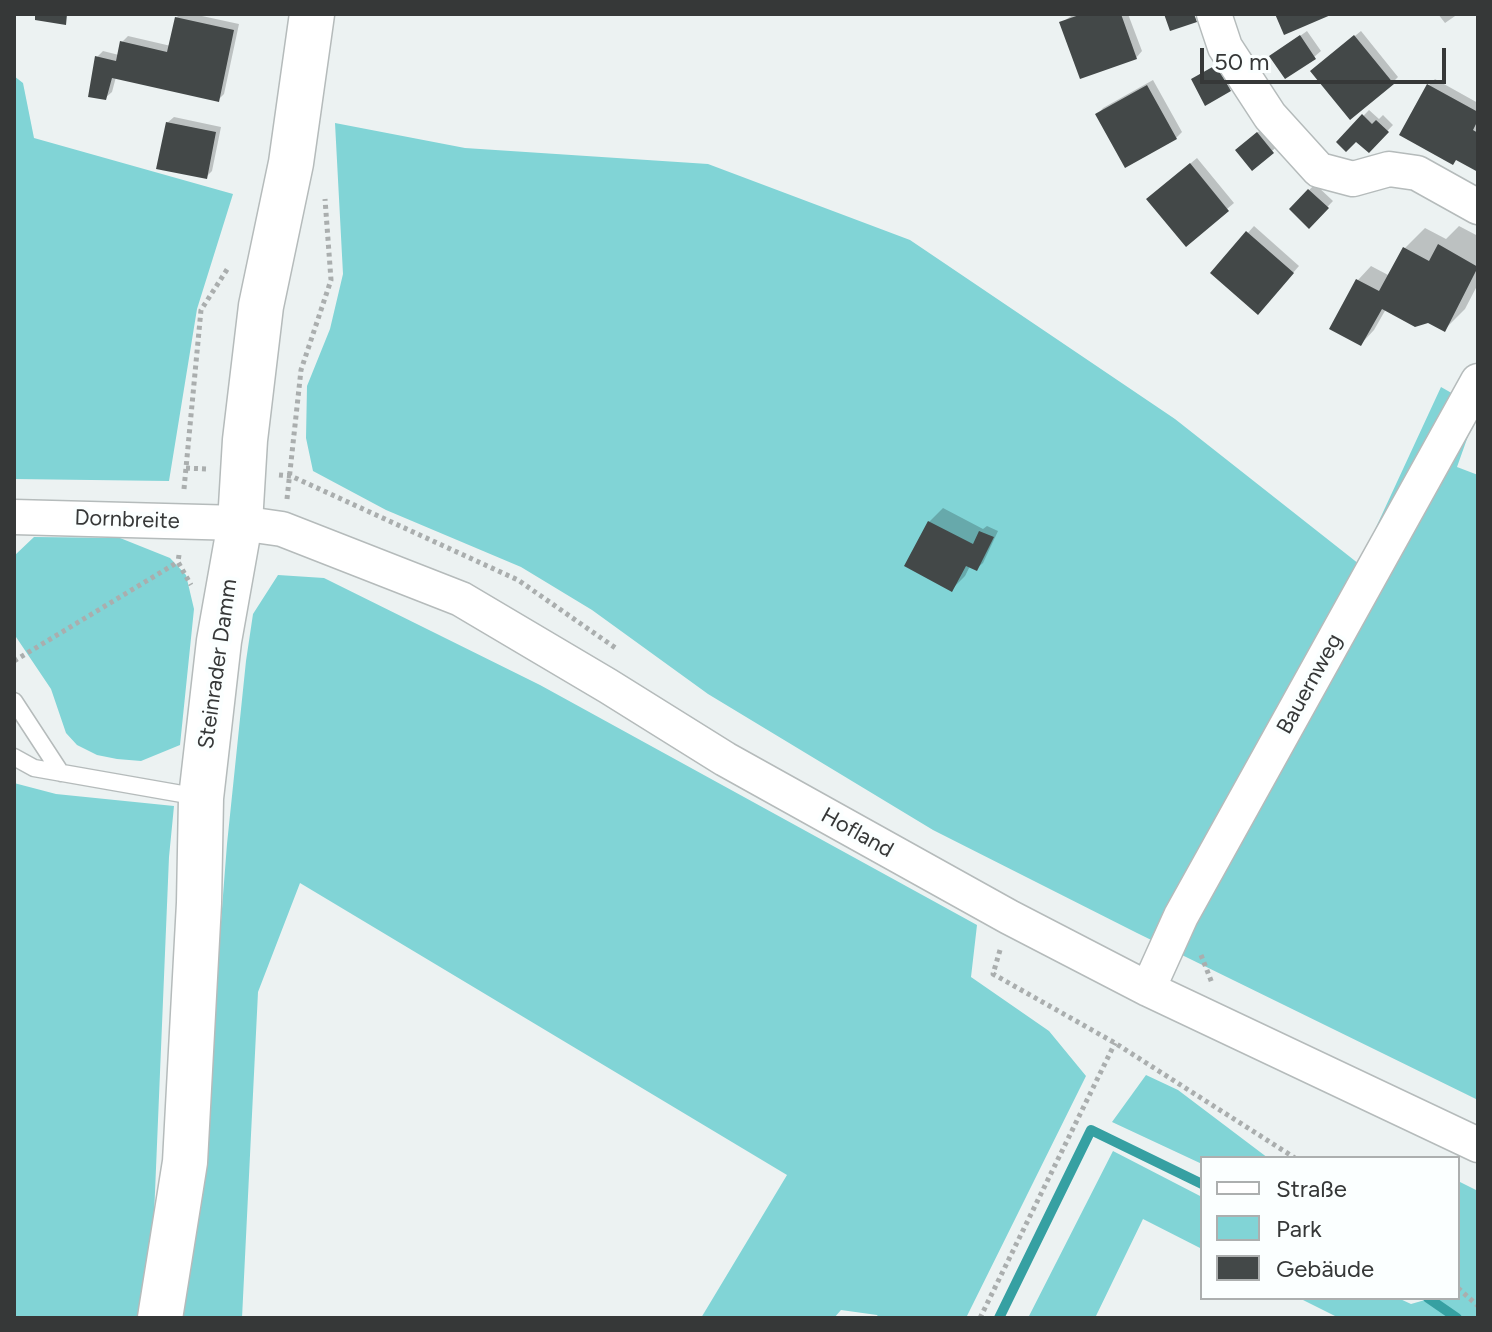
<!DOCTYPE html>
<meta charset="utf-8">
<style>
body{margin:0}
#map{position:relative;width:1492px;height:1332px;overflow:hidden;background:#ecf2f2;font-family:Figtree,sans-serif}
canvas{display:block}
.frame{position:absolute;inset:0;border:16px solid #363838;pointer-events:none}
.legend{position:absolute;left:1200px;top:1156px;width:260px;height:144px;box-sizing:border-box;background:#fbffff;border:2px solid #acafaf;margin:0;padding:10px 14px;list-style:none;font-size:24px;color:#363838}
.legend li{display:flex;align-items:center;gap:16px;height:40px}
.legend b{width:40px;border:2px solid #acafaf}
.scale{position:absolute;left:1200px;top:48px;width:246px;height:36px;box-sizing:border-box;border:4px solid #363838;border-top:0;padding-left:10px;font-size:24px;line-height:28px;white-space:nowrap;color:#363838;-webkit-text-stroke:6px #fbffff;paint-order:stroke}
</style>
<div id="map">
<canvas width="1492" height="1332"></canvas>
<div class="frame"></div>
<ul class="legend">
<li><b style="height:10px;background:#fff"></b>Straße</li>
<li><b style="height:22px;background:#81d4d6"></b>Park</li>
<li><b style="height:22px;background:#434848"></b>Gebäude</li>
</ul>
<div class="scale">50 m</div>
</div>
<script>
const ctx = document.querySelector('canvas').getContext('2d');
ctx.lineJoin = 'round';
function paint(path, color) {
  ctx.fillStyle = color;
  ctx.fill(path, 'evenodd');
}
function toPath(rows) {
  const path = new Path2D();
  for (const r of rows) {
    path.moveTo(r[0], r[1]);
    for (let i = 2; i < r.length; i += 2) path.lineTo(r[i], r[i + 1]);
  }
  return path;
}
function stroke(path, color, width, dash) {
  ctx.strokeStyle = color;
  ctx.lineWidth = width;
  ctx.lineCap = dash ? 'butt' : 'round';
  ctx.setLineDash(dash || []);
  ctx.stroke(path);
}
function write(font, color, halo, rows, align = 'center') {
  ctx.font = font + ' Figtree,sans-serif';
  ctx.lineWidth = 8;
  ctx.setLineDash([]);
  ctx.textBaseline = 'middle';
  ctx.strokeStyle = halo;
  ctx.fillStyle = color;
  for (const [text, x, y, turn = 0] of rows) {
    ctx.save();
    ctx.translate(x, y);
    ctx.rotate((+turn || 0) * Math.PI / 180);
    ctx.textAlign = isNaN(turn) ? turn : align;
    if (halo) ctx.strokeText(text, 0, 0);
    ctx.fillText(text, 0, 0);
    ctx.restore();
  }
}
paint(toPath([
 [14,76,23,83,34,138,233,194,197,309,169,481,14,479],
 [335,123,465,148,708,164,910,240,1175,419,1359,564,1441,387,1478,408,1457,467,1478,475,1478,1100,1137,933,933,830,708,694,592,610,521,567,386,510,313,471,306,438,307,386,330,329,343,274],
 [34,537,120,538,170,558,186,575,194,609,180,745,141,761,117,759,97,755,77,745,66,733,51,689,14,634,14,556],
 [278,575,324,578,540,685,977,925,971,977,1049,1031,1086,1076,966,1318,879,1318,877,1315,841,1310,834,1318,701,1318,787,1175,300,883,258,992,242,1318,180,1318,204,1140,227,844,246,661,253,614],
 [14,783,56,794,174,806,169,857,154,1216,139,1318,14,1318],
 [1146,1075,1178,1090,1268,1158,1202,1158,1202,1164,1112,1122],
 [1113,1151,1202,1197,1202,1249,1143,1219,1095,1318,1028,1318],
 [1458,1181,1478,1191,1478,1318,1339,1318,1299,1298,1398,1298,1411,1304,1432,1298,1458,1298]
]), '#81d4d6');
paint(toPath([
 [180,14,204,14,202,16,239,24,224,94,218,100,116,77,112,92,105,98,97,57,103,51,119,55,122,42,128,36,171,46,176,18],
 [1074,14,1128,14,1142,51,1136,58,1061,23],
 [1438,14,1458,14,1445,23],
 [1307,31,1321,51,1314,57,1272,56],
 [1361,31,1398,77,1392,83,1319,65],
 [1223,60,1236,83,1230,89,1193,80],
 [1435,79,1478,103,1478,170,1429,85],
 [1153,80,1182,132,1176,138,1097,115,1103,108],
 [1369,110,1379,119,1383,115,1393,125,1369,150,1357,139,1338,142],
 [174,117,221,127,212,171,206,177,167,123],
 [1264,127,1279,145,1252,168,1244,144],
 [1197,158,1234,203,1186,244,1155,193],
 [1315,184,1333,201,1309,226,1291,209],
 [1254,226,1299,266,1264,306,1212,273],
 [1459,226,1478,236,1478,284,1465,309,1445,329,1429,321,1386,309,1374,330,1361,344,1332,328,1358,280,1371,266,1390,276,1405,248,1425,228,1446,239],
 [943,508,983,529,987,526,998,531,983,563,976,569,970,566,965,576,952,589,929,522]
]), '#0003');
stroke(toPath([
 [1428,1298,1457,1318],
 [999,1318,1091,1130,1202,1184]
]), '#36a0a2', 10);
paint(toPath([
 [35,14,67,14,66,25,35,20],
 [1082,14,1121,14,1137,59,1080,79,1059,22],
 [1164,14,1194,14,1197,22,1170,31],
 [1275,14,1333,14,1284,35],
 [175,17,234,30,219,102,112,78,106,100,88,97,95,56,116,61,120,41,167,52],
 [1300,35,1316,59,1285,79,1269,56],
 [1354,35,1394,84,1350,120,1310,71],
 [1216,65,1231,91,1205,106,1191,79],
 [1427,84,1478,112,1478,120,1473,130,1478,133,1478,172,1456,160,1453,165,1399,135],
 [1147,85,1177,139,1125,168,1095,114],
 [1362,114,1372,124,1376,120,1389,132,1369,153,1356,142,1346,152,1336,142],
 [166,122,216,132,207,179,156,169],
 [1257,132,1274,153,1252,171,1235,150],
 [1190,163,1229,211,1186,247,1146,199],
 [1308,189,1329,208,1309,229,1289,209],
 [1246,231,1294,273,1258,315,1210,273],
 [1438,244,1478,267,1445,332,1428,323,1415,327,1382,309,1361,346,1329,329,1356,279,1379,291,1403,247,1429,261],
 [928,521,973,544,979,531,994,537,977,571,966,566,952,592,904,566]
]), '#434848');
const lane = toPath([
 [14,701,61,773],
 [14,757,34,768,199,797]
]);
const street = toPath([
 [1214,14,1225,47,1270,116,1319,170,1353,179,1389,169,1417,173,1478,207],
 [14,517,240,523,282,529,461,599,608,686,725,759,1009,917,1148,989,1478,1145],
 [1148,989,1181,916,1478,381]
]);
const secondary = toPath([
 [160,1318,185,1162,199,903,201,798,219,641,240,523,245,440,261,306,291,163,312,14]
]);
stroke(lane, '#b5bbbb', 19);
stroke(street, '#b5bbbb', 37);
stroke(secondary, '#b5bbbb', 47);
stroke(toPath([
 [186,468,206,469],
 [279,475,291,476,518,580,617,649],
 [184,489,201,310,228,268],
 [287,499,301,370,331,280,325,199],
 [179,555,178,562,191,585],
 [14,661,178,562],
 [1000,950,993,974,1115,1043,1295,1158],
 [1201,955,1212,983],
 [1458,1288,1478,1306],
 [980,1318,1115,1043]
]), '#aaaeae', 5, [4, 4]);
stroke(lane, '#fff', 16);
stroke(street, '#fff', 34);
stroke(secondary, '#fff', 44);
write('22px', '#363838', '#fbffff', [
 ["Dornbreite",127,520,2],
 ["Steinrader Damm",218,664,-82],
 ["Bauernweg",1310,684,-61],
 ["Hofland",857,833,29]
]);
</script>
